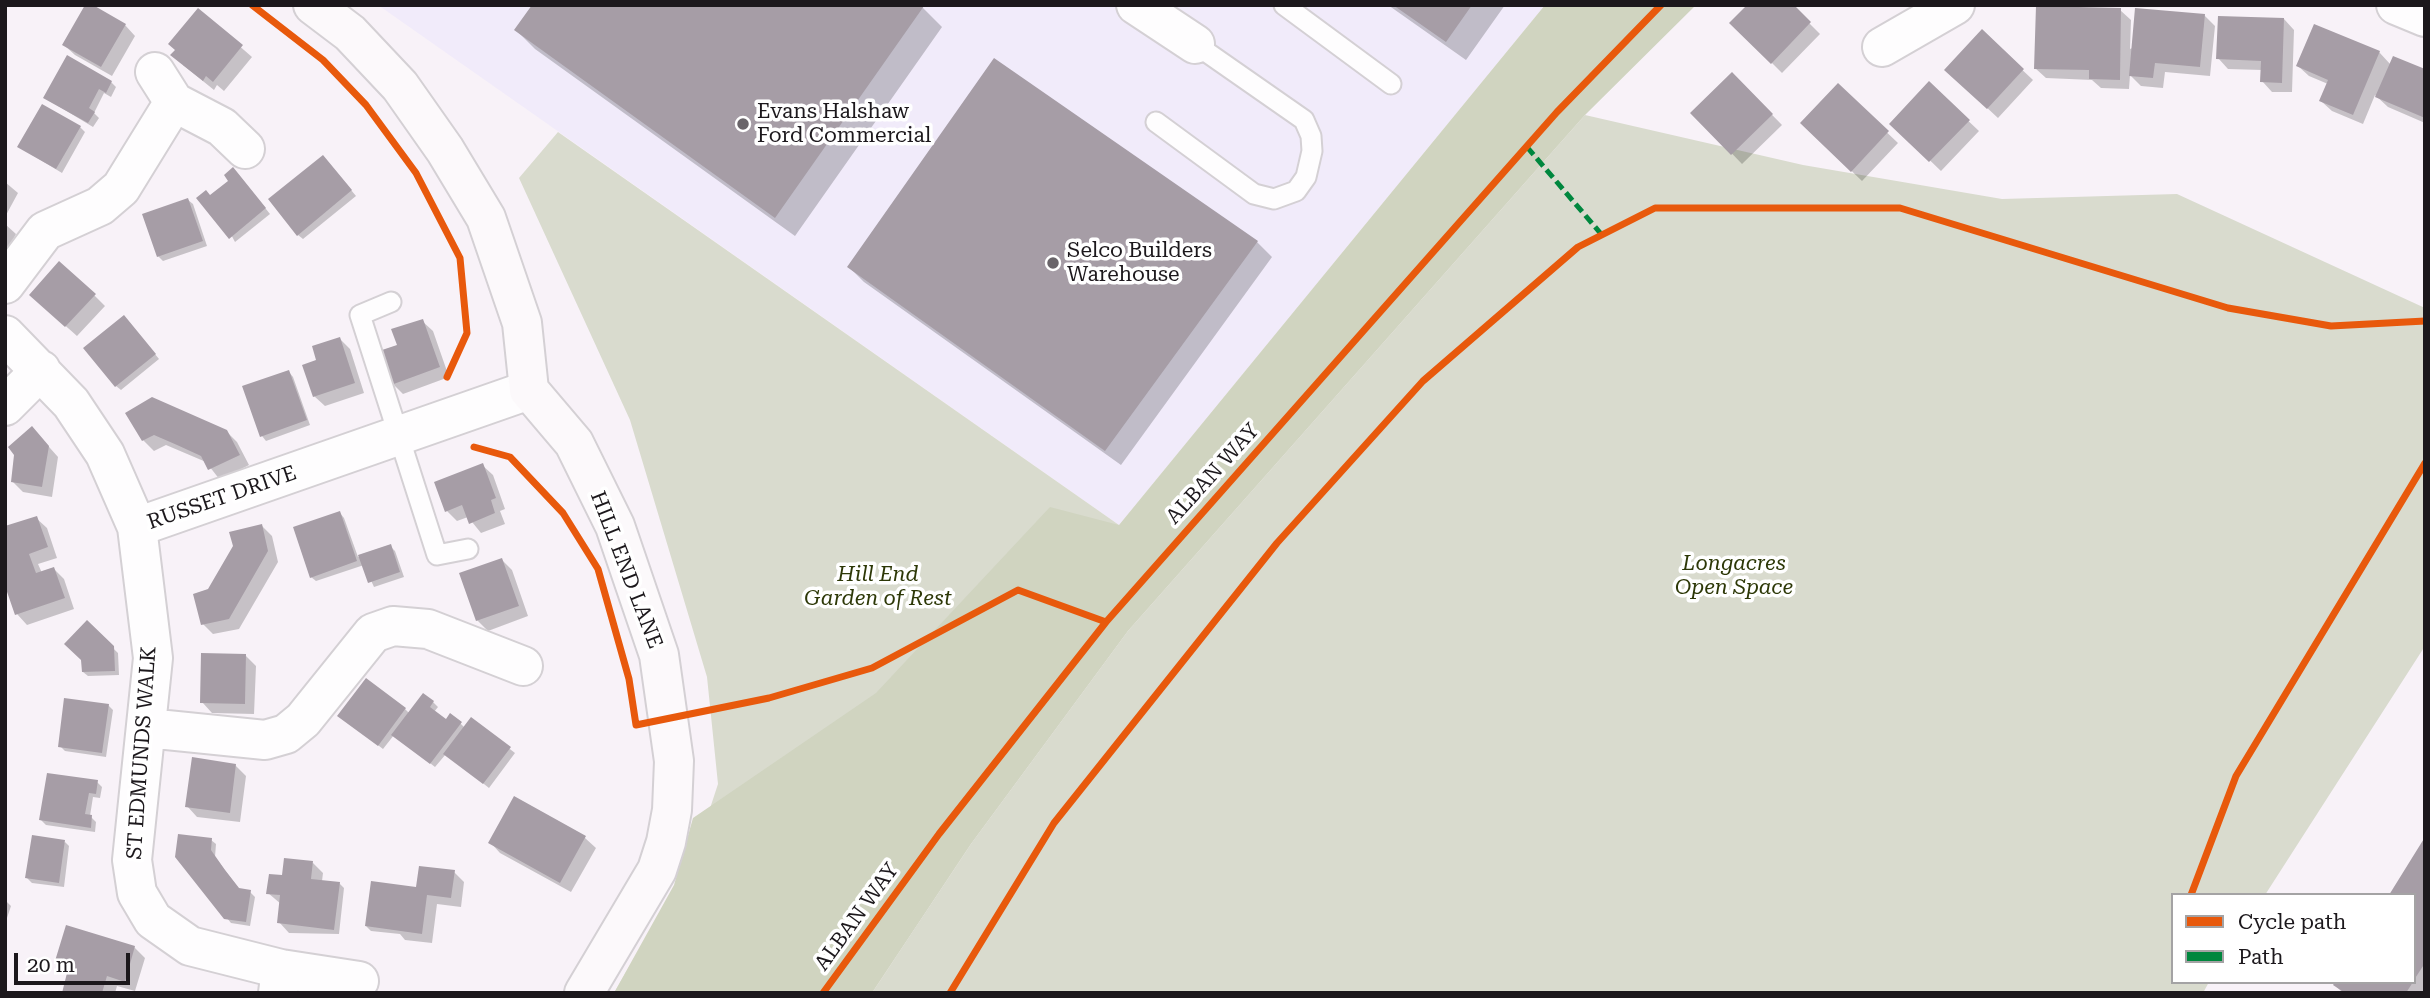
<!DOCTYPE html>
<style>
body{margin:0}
#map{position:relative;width:2430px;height:998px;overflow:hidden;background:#f8f2f8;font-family:"Roboto Serif",serif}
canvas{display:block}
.frame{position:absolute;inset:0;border:7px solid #1c181c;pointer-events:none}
.legend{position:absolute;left:2171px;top:893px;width:245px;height:91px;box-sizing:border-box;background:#fff;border:2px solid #a4a3a4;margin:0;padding:9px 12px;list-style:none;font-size:21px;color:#1c181c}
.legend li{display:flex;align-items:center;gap:14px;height:35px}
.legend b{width:35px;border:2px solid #a4a3a4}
.scale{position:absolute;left:14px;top:953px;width:116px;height:32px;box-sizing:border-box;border:4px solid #1c181c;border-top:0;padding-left:9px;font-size:21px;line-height:24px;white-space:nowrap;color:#1c181c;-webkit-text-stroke:5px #fff;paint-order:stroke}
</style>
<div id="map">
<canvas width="2430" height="998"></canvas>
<div class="frame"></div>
<ul class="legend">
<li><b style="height:9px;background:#e8590c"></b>Cycle path</li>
<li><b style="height:9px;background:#00873e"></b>Path</li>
</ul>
<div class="scale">20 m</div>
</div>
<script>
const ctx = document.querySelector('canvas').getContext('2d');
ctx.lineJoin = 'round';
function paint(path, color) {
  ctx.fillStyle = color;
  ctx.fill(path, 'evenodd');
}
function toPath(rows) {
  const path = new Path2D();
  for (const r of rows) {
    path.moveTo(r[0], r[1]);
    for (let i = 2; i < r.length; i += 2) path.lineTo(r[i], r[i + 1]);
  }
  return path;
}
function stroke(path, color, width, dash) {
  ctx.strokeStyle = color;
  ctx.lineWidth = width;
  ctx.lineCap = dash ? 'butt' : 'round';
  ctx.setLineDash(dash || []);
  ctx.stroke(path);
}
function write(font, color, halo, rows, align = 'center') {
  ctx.font = font + ' "Roboto Serif",serif';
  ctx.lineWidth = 7;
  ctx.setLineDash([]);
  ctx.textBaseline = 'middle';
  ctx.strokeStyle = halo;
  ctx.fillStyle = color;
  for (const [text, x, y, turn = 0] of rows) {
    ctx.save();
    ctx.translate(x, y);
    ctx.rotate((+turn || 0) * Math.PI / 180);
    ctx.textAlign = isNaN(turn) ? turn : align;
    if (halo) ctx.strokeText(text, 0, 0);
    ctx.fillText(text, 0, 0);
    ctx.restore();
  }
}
paint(toPath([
 [378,5,1545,5,1119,525]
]), '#f1ebfa');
paint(toPath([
 [1585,115,1803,165,2002,199,2177,194,2425,308,2425,646,2265,895,2173,895,2173,982,2209,982,2203,993,872,993,971,844,1128,631],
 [558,132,1119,525,807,993,614,993,696,851,718,784,707,677,630,420,519,178]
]), '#d9dbce');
paint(toPath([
 [1545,5,1696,5,1585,115,1128,631,971,844,872,993,614,993,674,885,693,818,876,693,1050,507,1119,525]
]), '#d0d4c0');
paint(toPath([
 [920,5,942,27,795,236,535,49,516,30],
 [1388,5,1505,5,1466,60],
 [1791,5,1820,34,1782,73,1732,23],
 [198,10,252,57,224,91,217,85,214,90,183,65],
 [2120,10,2131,20,2130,49,2204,15,2215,26,2210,76,2165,72,2163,88,2141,86,2130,75,2129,89,2101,88,2092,80,2046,78,2035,68],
 [2284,19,2294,30,2292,92,2272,92,2262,81,2262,70,2228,69,2218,58],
 [125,25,135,36,112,76,75,55,64,45],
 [1982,32,2033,80,1998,118,1957,80],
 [2379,52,2391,65,2425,71,2425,123,2388,107,2375,95,2363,124,2332,111,2321,101,2328,84,2309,76,2298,66],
 [994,60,1257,242,1272,257,1121,465,864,282,849,267],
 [1732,74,1782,125,1742,164,1693,113],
 [111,82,116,87,111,97,104,93,94,113,99,118,93,127,45,98],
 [1929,84,1979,131,1941,171,1892,124],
 [1838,86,1898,143,1862,181,1802,123],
 [80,127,85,132,62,173,19,147],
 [328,162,356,196,303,239,298,235],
 [238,174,270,214,235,242,211,197],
 [5,182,18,193,5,217],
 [188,200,193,204,207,246,163,261,158,256],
 [5,224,16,234,5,255],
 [94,295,105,306,77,336,42,305],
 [422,321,433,331,449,377,403,394,393,384,399,346],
 [129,322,159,359,121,390,116,386],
 [340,339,350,349,364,393,325,406,314,396,318,361],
 [289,372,293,377,310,425,266,441,262,436],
 [127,413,226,431,237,442,249,465,220,480,206,462,166,445,154,451,143,440],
 [42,439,58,457,52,497,23,492,13,482,15,455],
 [482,465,493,475,505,509,500,511,505,524,481,533,468,517,457,521,447,511],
 [340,513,344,518,358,557,390,546,395,551,404,577,374,587,364,565,316,581,311,577],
 [36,518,47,528,57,558,38,564,42,573,54,569,64,579,74,609,27,625,17,614],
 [262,526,272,536,278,562,239,629,213,634,203,624,209,591],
 [502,560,512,570,528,616,488,631,477,620],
 [87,623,118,653,119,675,88,676,83,672],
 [246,656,256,666,254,714,212,713,202,702],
 [433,702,438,707,434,712,446,721,460,723,465,728,471,719,515,753,489,788,446,754,435,767,394,735,383,749,345,720,405,709,409,713],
 [108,705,113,710,106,757,65,751,60,746],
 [235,765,246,776,240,822,197,817,187,806],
 [97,782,102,787,100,798,93,797,90,816,96,822,95,832,46,825,41,820],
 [515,798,585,838,596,848,571,892,500,853,490,842],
 [211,840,216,844,215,857,240,890,250,892,255,897,250,926,231,923,177,857],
 [2425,840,2425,989,2423,993,2343,993,2335,985,2337,982,2414,982,2414,895],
 [65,842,69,846,64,887,32,883,27,878],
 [313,863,323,873,322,881,339,883,344,888,339,934,289,933,279,922,281,904,268,893,284,877],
 [454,872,464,882,461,907,437,904,432,943,405,940,400,934,371,931,366,926,418,889],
 [5,900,11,906,5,924],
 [134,947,145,958,135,991,117,986,115,993,63,993,68,971,57,961]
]), '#0003');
paint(toPath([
 [85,5,93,5,126,24,101,67,62,45],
 [532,5,923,5,924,6,775,218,514,30],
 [1393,5,1472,5,1446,42],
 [1747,5,1794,5,1811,22,1771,64,1729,23],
 [2036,6,2121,8,2120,80,2089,79,2089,70,2034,69],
 [198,8,243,45,213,82,206,76,203,81,170,55,175,50,168,44],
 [2135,8,2205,14,2200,67,2155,63,2153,78,2129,76],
 [2218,16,2284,18,2282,83,2260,82,2261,61,2216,59],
 [2314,24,2380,51,2353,115,2319,101,2328,80,2296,66],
 [1982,29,2024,69,1987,109,1944,70],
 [67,55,112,81,106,93,99,89,89,108,95,112,88,123,43,98],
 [2393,56,2425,69,2425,118,2375,97],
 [994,58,1258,241,1105,451,847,267],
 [1732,72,1773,114,1731,155,1690,113],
 [1929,81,1970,120,1929,162,1889,124],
 [1838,83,1889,131,1851,172,1800,123],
 [42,104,81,126,56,169,17,147],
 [323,155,352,190,297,236,268,199],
 [233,167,266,208,229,239,196,198,206,190,210,195,228,181,224,175],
 [188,198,203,241,157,257,142,214],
 [59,261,96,294,65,327,29,295],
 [124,315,156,354,115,387,83,348],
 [423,319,440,367,391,385,379,351,397,345,391,329],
 [340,337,355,383,313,397,302,365,316,360,312,346],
 [289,370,307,420,260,437,242,386],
 [152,397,227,430,240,455,208,470,201,456,177,445,154,435,142,441,125,413],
 [32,426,49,446,42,487,11,482,14,455,8,447],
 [483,463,496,498,491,500,495,513,469,524,462,505,445,512,434,482],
 [340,511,357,561,310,578,293,527],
 [37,516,48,547,29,554,36,573,54,567,65,598,15,615,5,586,5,526],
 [262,524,268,551,229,619,201,625,193,594,208,589,233,546,229,532],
 [391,544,400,572,368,583,358,555],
 [502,558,519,606,476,621,459,573],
 [87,620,114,646,115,671,82,672,81,660,64,644],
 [201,653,246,654,245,704,200,703],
 [366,678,406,708,378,746,337,716],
 [423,693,434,701,430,707,446,719,450,713,462,722,430,764,391,735],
 [64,698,109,704,102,753,58,747],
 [471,717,511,747,483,784,443,754],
 [192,757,236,764,230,813,185,807],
 [47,773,98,780,96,794,89,793,85,814,92,815,91,828,39,820],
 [514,796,586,836,560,883,488,843],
 [178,834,212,838,211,850,225,870,239,888,251,890,246,922,224,919,175,857],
 [32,835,65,840,59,883,25,878],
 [2425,837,2425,963,2414,980,2414,895,2389,895],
 [284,858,313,861,311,879,340,882,334,930,277,923,280,895,266,894,269,874,282,875],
 [419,866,455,870,451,898,427,895,422,934,365,926,371,881,416,887],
 [66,925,135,946,125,982,107,976,102,993,62,993,69,965,55,961],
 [2335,982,2413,982,2406,993,2345,993,2333,985]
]), '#a69da6');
const lane = toPath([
 [1284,5,1391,84],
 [1156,122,1254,194,1274,199,1296,191,1306,177,1312,151,1311,136,1304,120,1195,44],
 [391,302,360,315,437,555,468,549]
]);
const street = toPath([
 [1136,5,1195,44],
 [2396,5,2425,17],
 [1882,47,1955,5],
 [155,72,174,102],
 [5,284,45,231,100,206,121,188,174,102,222,127,245,149],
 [5,335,71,403,105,454,137,527,529,390],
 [5,406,41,370],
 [137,527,153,658,132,860,137,893,153,920,190,946,281,969,278,993],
 [147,728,265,740,286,734,303,720,373,633,393,626,428,629,523,666],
 [281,969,359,981]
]);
const secondary = toPath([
 [313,5,350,33,400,86,445,150,486,218,522,323,529,390,574,443,615,526,659,655,674,761,672,810,666,842,657,870,584,993]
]);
stroke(lane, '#d4d0d4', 23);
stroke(street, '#d4d0d4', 42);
stroke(secondary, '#d4d0d4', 42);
stroke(lane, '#fefdfe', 19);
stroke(street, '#fefdfe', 38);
stroke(secondary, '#fcf9fb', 38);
stroke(toPath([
 [1527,147,1602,235]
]), '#00873e', 5, [10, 5]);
stroke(toPath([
 [252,5,323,60,366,105,416,173,460,258,467,333,447,377],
 [474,447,510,457,563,513,598,569,629,679,636,725,769,698,872,668,1018,590,1106,622],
 [2191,895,2236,776,2425,463],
 [823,993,939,834,1106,622,1557,112,1661,5],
 [950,993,1054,823,1277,543,1423,381,1578,247,1655,208,1900,208,2228,308,2331,326,2425,321]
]), '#e8590c', 7);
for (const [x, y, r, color] of [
 [743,124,7,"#696469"],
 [1053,263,7,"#696469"]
]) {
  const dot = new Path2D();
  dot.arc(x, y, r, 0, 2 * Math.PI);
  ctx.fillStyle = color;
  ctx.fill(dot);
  stroke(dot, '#fff', 2.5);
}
write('21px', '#1c181c', '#fff', [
 ["Evans Halshaw",757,112],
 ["Ford Commercial",757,136],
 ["Selco Builders",1067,251],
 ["Warehouse",1067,275]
], 'left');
write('21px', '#1c181c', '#fff', [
 ["ALBAN WAY",1213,474,-48],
 ["RUSSET DRIVE",222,498,-19],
 ["HILL END LANE",626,570,69],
 ["ST EDMUNDS WALK",142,753,-86],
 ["ALBAN WAY",857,917,-54]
]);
write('italic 21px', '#2d3807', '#fff', [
 ["Longacres",1734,564],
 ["Open Space",1734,588],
 ["Hill End",878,575],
 ["Garden of Rest",878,599]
]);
</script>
